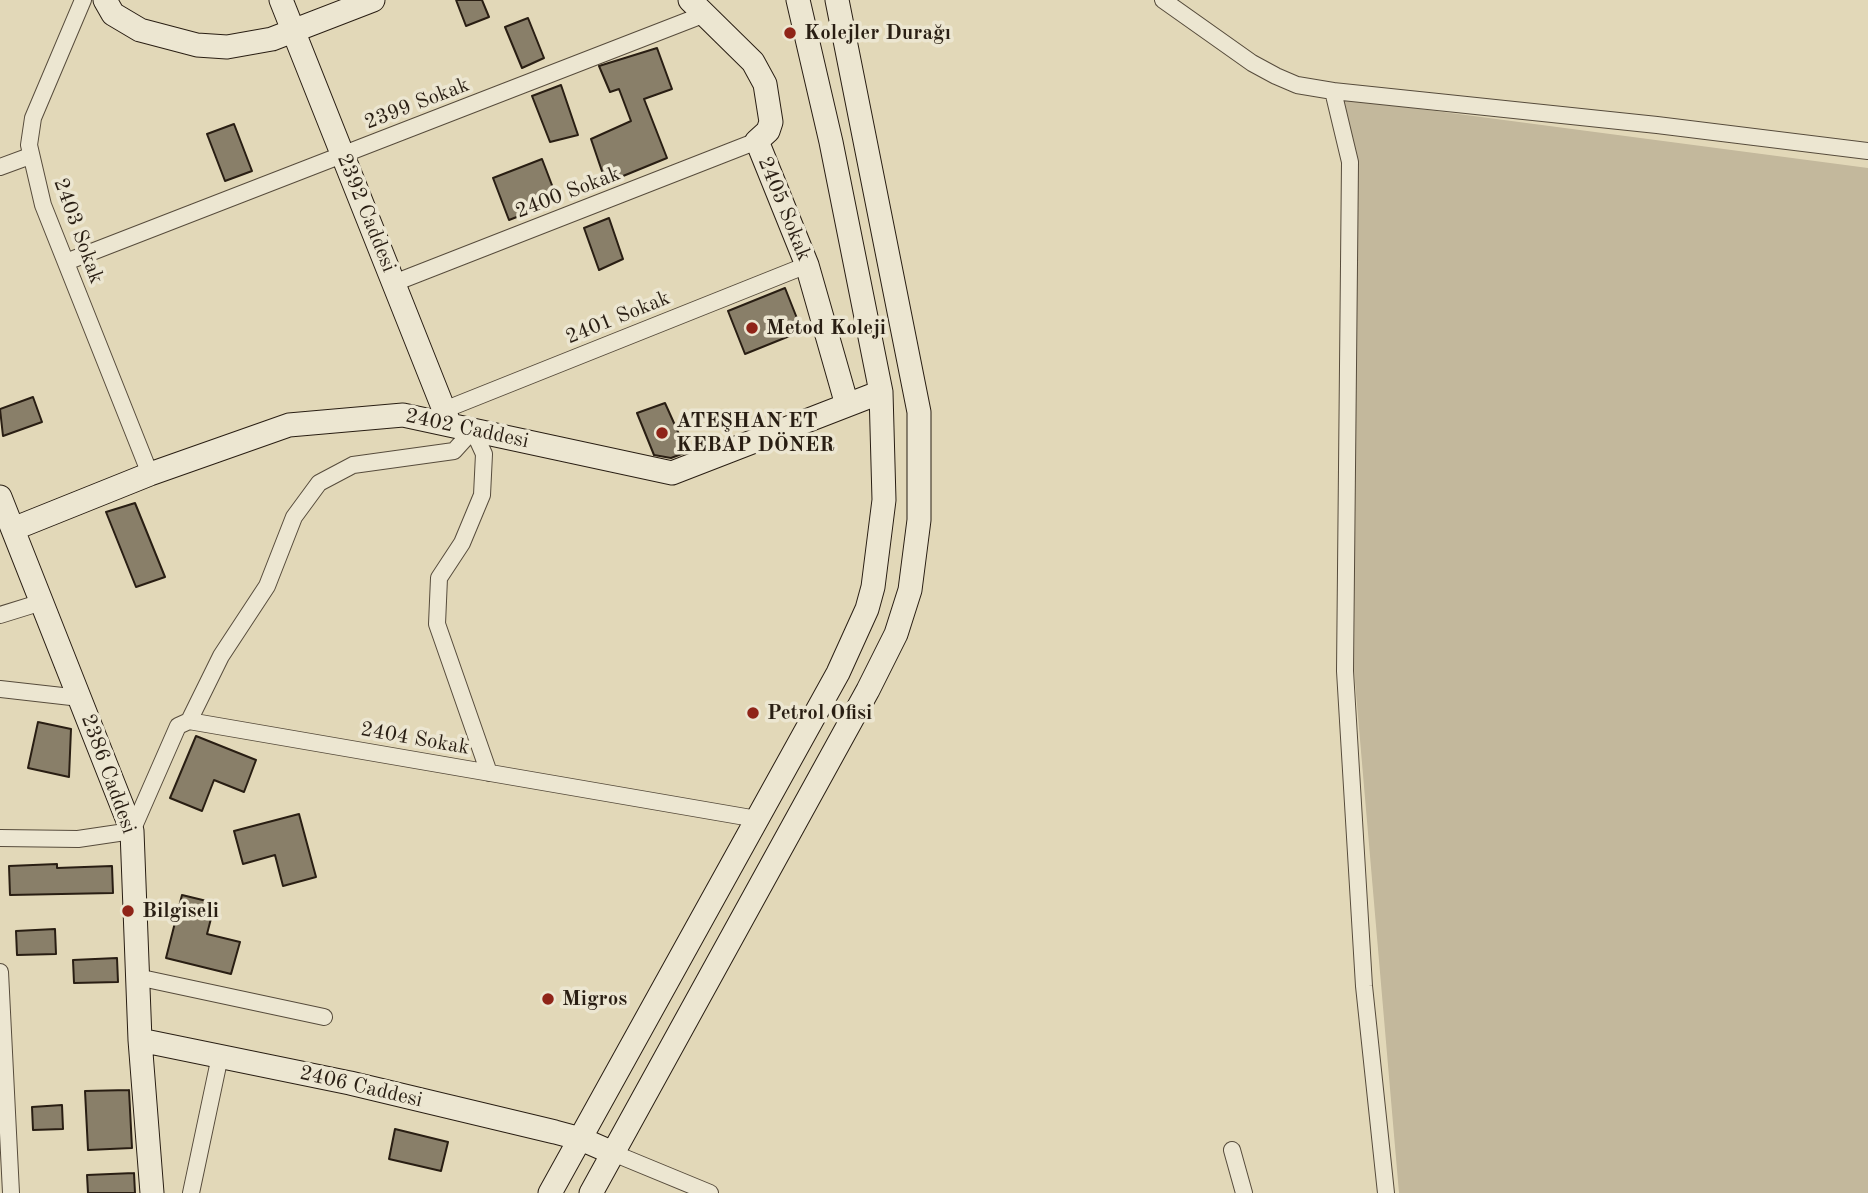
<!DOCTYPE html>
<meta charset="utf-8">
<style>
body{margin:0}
canvas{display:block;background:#e2d8b8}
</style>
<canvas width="1868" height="1193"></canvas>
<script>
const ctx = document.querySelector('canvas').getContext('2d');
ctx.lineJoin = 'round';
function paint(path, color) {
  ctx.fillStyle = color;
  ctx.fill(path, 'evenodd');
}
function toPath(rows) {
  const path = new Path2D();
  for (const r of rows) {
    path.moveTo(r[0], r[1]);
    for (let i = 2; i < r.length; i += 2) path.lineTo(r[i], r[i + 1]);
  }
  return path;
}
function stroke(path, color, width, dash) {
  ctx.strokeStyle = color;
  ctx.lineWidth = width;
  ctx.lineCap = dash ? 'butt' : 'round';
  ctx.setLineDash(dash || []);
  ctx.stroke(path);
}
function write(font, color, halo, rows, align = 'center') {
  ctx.font = font + ' "Old Standard TT",serif';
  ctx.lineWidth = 7;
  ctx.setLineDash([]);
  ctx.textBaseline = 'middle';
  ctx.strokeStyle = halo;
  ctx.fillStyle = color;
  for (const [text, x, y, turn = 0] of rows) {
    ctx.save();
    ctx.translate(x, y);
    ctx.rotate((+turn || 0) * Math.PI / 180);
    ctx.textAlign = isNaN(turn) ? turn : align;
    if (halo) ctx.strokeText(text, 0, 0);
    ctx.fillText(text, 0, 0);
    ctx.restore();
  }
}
paint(toPath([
 [1337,98,1868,168,1868,1193,1399,1193,1354,670,1358,170]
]), '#c3b89c');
const building = toPath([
 [456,0,482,0,489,17,466,26,456,0],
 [528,18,544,58,522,68,505,27,528,18],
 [657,48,672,89,644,99,667,158,606,183,591,139,631,121,619,89,610,92,599,66,657,48],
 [561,85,578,135,550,142,532,96,561,85],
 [234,124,252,171,225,181,207,134,234,124],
 [542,159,558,201,509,220,493,178,542,159],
 [609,218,623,259,599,270,584,228,609,218],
 [785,288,802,331,745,354,728,311,785,288],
 [33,397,42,422,3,436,0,409,33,397],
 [665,403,687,452,671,458,654,455,637,413,665,403],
 [135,503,165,577,136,587,106,512,135,503],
 [38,722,71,729,69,777,28,768,38,722],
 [196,736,256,760,244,792,214,780,202,811,170,798,196,736],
 [299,814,316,877,283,886,275,855,243,864,234,831,299,814],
 [57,864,57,868,112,866,113,893,10,895,9,866,57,864],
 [182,895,215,903,207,934,240,942,231,974,166,958,182,895],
 [55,929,56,954,17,955,16,931,55,929],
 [117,958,118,982,74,983,73,960,117,958],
 [129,1090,132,1148,88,1150,85,1091,129,1090],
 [62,1105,63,1129,33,1130,32,1107,62,1105],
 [395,1129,448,1142,441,1171,389,1159,395,1129],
 [134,1173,135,1193,88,1193,87,1175,134,1173]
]);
paint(building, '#897f69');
stroke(building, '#291e13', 2);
const street = toPath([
 [83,0,33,118,29,145,43,205,150,474],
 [1163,0,1252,63,1276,76,1297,85,1333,91,1350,162,1345,671,1364,986,1386,1193],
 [1333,91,1657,125,1868,151],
 [0,167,30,156],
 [66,262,705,14],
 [394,283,757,141],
 [444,410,807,265],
 [0,615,42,602],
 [0,689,80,698],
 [189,721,221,656,267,586,294,517,319,483,353,465,454,451,473,430,484,454,482,495,462,543,439,578,437,624,489,773],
 [0,838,78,839,132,831,178,726,189,721,757,819],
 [0,972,11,1193],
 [137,977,324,1017],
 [1232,1150,1244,1193],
 [613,1153,710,1193],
 [191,1193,220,1056]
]);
const secondary = toPath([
 [105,0,113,14,140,30,197,45,227,47,272,39,373,0],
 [281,0,450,425],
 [690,0,753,62,765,84,771,122,768,131,757,141,807,265,847,405],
 [0,497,132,831,140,1040,152,1193],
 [13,529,150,474,289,425,403,415,672,473,881,392],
 [140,1040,350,1083,555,1132,581,1139,613,1153],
 [550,1193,838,673,867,609,873,587,884,500,881,392,831,142,798,0],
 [591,1193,868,690,896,634,910,590,919,520,919,412,837,0]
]);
stroke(street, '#574c3c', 18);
stroke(secondary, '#291e13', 25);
stroke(street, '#ece6d1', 16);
stroke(secondary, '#ece6d1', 23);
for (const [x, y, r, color] of [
 [790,33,7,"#8f2418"],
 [752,328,7,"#8f2418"],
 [662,433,7,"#8f2418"],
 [753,713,7,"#8f2418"],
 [128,911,7,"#8f2418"],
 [548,999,7,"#8f2418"]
]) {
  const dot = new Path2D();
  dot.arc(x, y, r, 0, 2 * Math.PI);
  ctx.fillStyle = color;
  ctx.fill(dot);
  stroke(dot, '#ece6d1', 2.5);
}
write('bold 21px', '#291e13', '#ece6d1', [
 ["Kolejler Durağı",804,33],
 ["Metod Koleji",766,328],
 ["ATEŞHAN ET",676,421],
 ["KEBAP DÖNER",676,445],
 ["Petrol Ofisi",767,713],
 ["Bilgiseli",142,911],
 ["Migros",562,999]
], 'left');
write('21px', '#291e13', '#ece6d1', [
 ["2399 Sokak",417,104,-21],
 ["2400 Sokak",568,193,-21],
 ["2405 Sokak",784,209,68],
 ["2392 Caddesi",366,213,68],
 ["2403 Sokak",78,231,70],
 ["2401 Sokak",618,318,-22],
 ["2402 Caddesi",467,429,12],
 ["2404 Sokak",415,739,10],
 ["2386 Caddesi",108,774,70],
 ["2406 Caddesi",361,1087,13]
]);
</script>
